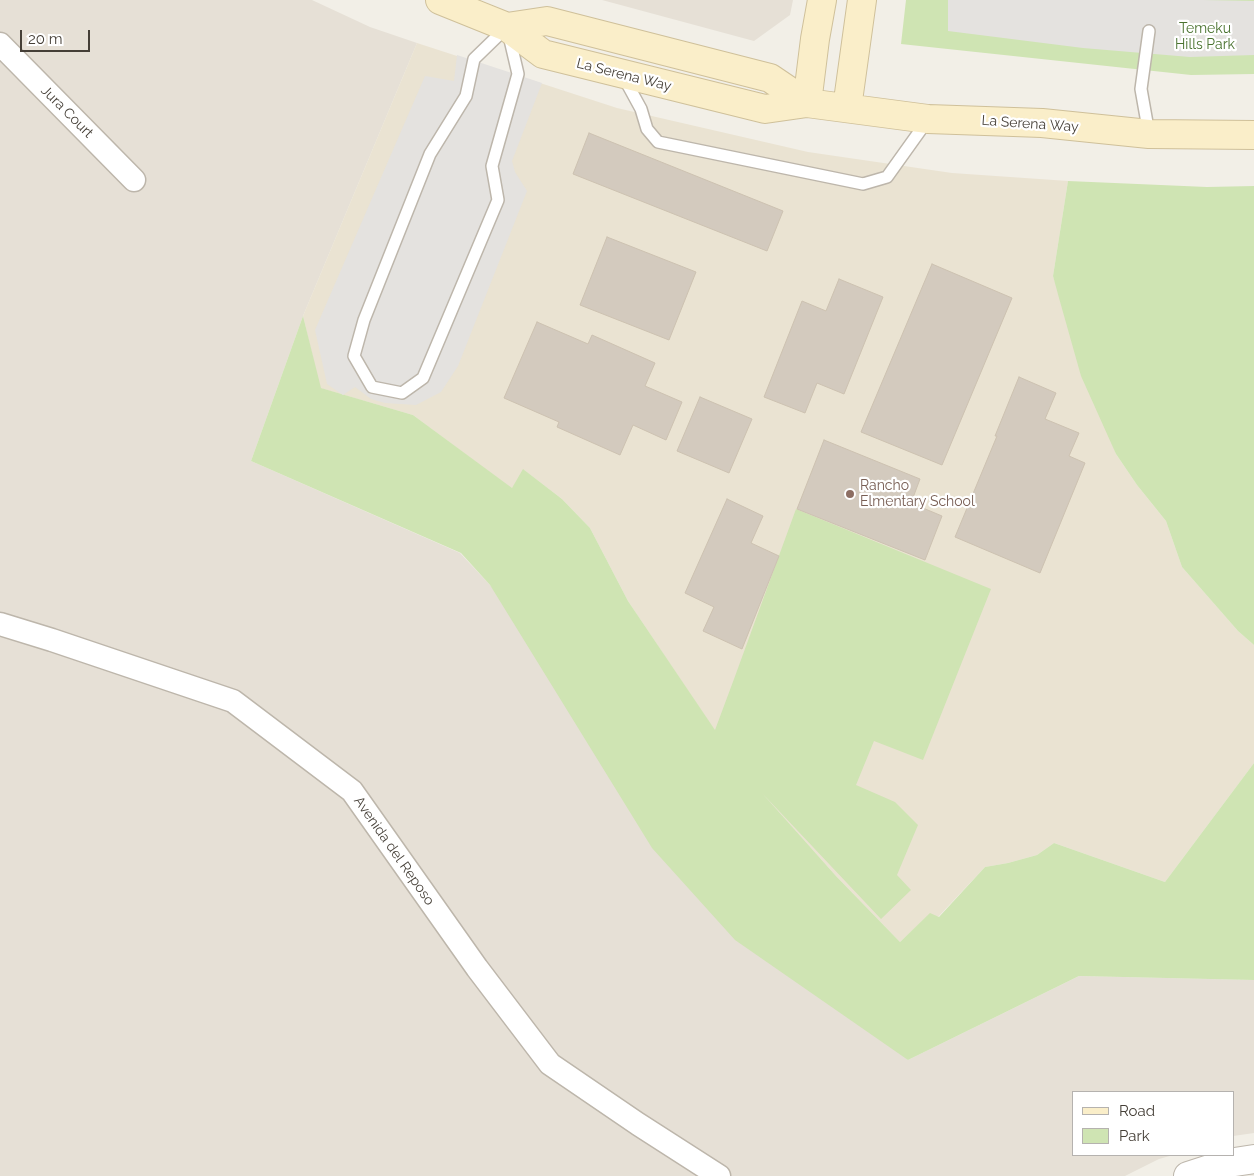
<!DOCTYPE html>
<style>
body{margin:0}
#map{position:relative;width:1254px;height:1176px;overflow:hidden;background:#f2efe7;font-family:Raleway,sans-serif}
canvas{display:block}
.legend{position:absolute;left:1072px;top:1091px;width:162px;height:65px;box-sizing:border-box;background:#fff;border:1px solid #b5b2af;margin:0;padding:6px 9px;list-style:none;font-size:15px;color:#453f37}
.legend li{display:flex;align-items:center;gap:10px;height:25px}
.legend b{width:25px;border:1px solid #b5b2af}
.scale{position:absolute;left:20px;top:30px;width:70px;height:22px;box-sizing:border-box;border:2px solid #453f37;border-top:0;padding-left:6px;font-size:15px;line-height:18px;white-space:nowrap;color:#453f37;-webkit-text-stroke:4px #fff;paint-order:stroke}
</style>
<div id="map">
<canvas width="1254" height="1176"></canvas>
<ul class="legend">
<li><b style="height:6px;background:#faeec9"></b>Road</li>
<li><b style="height:14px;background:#cfe4b3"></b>Park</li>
</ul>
<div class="scale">20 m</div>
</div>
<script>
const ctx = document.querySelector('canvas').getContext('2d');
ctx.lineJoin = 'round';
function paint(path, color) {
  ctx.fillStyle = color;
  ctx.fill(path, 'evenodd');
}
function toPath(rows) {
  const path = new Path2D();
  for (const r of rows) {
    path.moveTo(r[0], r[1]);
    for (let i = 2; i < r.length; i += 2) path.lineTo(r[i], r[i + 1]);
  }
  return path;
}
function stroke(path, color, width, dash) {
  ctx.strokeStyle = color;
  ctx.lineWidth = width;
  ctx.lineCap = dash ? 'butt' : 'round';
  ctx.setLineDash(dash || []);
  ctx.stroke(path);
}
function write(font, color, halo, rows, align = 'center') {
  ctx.font = font + ' Raleway,sans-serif';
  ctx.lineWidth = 4.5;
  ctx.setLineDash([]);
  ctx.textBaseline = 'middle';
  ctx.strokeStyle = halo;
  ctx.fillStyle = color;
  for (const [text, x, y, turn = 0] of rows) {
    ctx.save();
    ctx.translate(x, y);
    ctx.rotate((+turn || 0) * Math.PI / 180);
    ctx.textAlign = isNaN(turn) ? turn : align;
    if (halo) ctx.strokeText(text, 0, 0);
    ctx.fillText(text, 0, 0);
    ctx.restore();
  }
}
paint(toPath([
 [0,0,312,0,370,27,417,43,303,316,251,461,460,553,490,585,908,1060,1079,976,1254,980,1254,1133,1233,1136,1233,1092,1073,1092,1073,1155,1173,1155,1159,1159,1125,1176,0,1176],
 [602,0,793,0,790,15,754,41]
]), '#e6e0d6');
paint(toPath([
 [417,43,617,108,808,152,952,173,1068,181,1053,276,1116,454,1137,485,1166,521,1182,567,1238,631,1254,645,1254,763,1165,882,1054,843,1037,855,1008,863,985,867,938,917,930,914,900,942,836,876,741,770,628,601,590,528,562,499,524,470,512,489,413,415,320,388,303,316]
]), '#eae3d2');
paint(toPath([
 [906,0,1254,0,1254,74,1191,75,901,44],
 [1068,181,1207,187,1254,186,1254,645,1238,631,1182,567,1166,521,1137,485,1116,454,1081,376,1059,298,1053,276],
 [303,316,321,388,413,415,512,488,523,469,562,499,590,528,628,601,715,730,734,679,796,509,991,589,923,760,874,741,856,785,895,802,918,825,897,875,911,890,881,919,762,793,836,876,900,942,930,913,939,917,985,867,1008,863,1037,855,1054,843,1165,882,1254,763,1254,980,1079,976,908,1060,735,940,652,848,490,585,461,553,251,461]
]), '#cfe4b3');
paint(toPath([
 [948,0,1203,0,1254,1,1254,55,1190,57,1083,48,948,31],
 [457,55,542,83,512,161,515,172,527,191,458,366,441,392,416,405,385,403,371,399,355,387,343,395,327,384,315,330,425,76,454,81]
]), '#e4e2df');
const building = toPath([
 [589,133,783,211,767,251,573,174,589,133],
 [607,237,696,272,669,340,580,305,607,237],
 [932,264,1012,298,942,465,861,432,932,264],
 [839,279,883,297,844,394,817,383,805,413,764,397,802,301,826,311,839,279],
 [537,322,588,344,592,335,655,363,645,386,682,402,666,440,633,425,620,455,557,427,559,422,504,398,537,322],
 [1019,377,1056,393,1045,419,1079,433,1069,456,1085,463,1040,573,955,537,997,436,995,436,1019,377],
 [700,397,752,419,729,473,677,451,700,397],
 [824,440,920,479,911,503,942,516,925,560,797,509,824,440],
 [727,499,763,516,751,543,779,556,742,649,703,631,714,607,685,593,727,499]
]);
paint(building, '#d3cabe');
stroke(building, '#cdc2b1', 1);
const service = toPath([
 [507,27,518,74,492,166,498,200,423,378,402,393,372,387,354,356,364,320,430,154,466,96,474,59,507,27],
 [623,76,641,109,647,129,658,142,863,184,887,177,927,121],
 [1149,134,1141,89,1149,31]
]);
const minor = toPath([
 [0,44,134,180],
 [0,624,52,640,233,701,352,791,477,968,550,1064,638,1124,719,1176]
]);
const tertiary = toPath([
 [1188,1176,1228,1163,1254,1159]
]);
const secondary = toPath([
 [440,0,507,27,543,54,765,109,807,103,928,119,1042,123,1149,134,1254,135],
 [507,27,547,21,770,78,807,103],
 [807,103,815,39,822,0],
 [847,108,862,0]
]);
stroke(service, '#bdb6ab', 14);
stroke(minor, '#bdb6ab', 25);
stroke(tertiary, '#bdb6ab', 30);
stroke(secondary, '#cfc09a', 30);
stroke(service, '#fff', 11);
stroke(minor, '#fff', 22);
stroke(tertiary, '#fff', 28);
stroke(secondary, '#faeec9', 28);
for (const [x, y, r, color] of [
 [850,494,5,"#8d6e63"]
]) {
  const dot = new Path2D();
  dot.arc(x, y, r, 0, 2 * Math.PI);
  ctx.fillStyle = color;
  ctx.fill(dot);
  stroke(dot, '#fff', 2);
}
write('14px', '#49722e', '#fff', [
 ["Temeku",1205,29],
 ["Hills Park",1205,45]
]);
write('14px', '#453f37', '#fff', [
 ["La Serena Way",624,75,14],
 ["Jura Court",67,112,45],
 ["La Serena Way",1030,124,4],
 ["Avenida del Reposo",394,851,55]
]);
write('14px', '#785e54', '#fff', [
 ["Rancho",860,486],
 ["Elmentary School",860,502]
], 'left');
</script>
